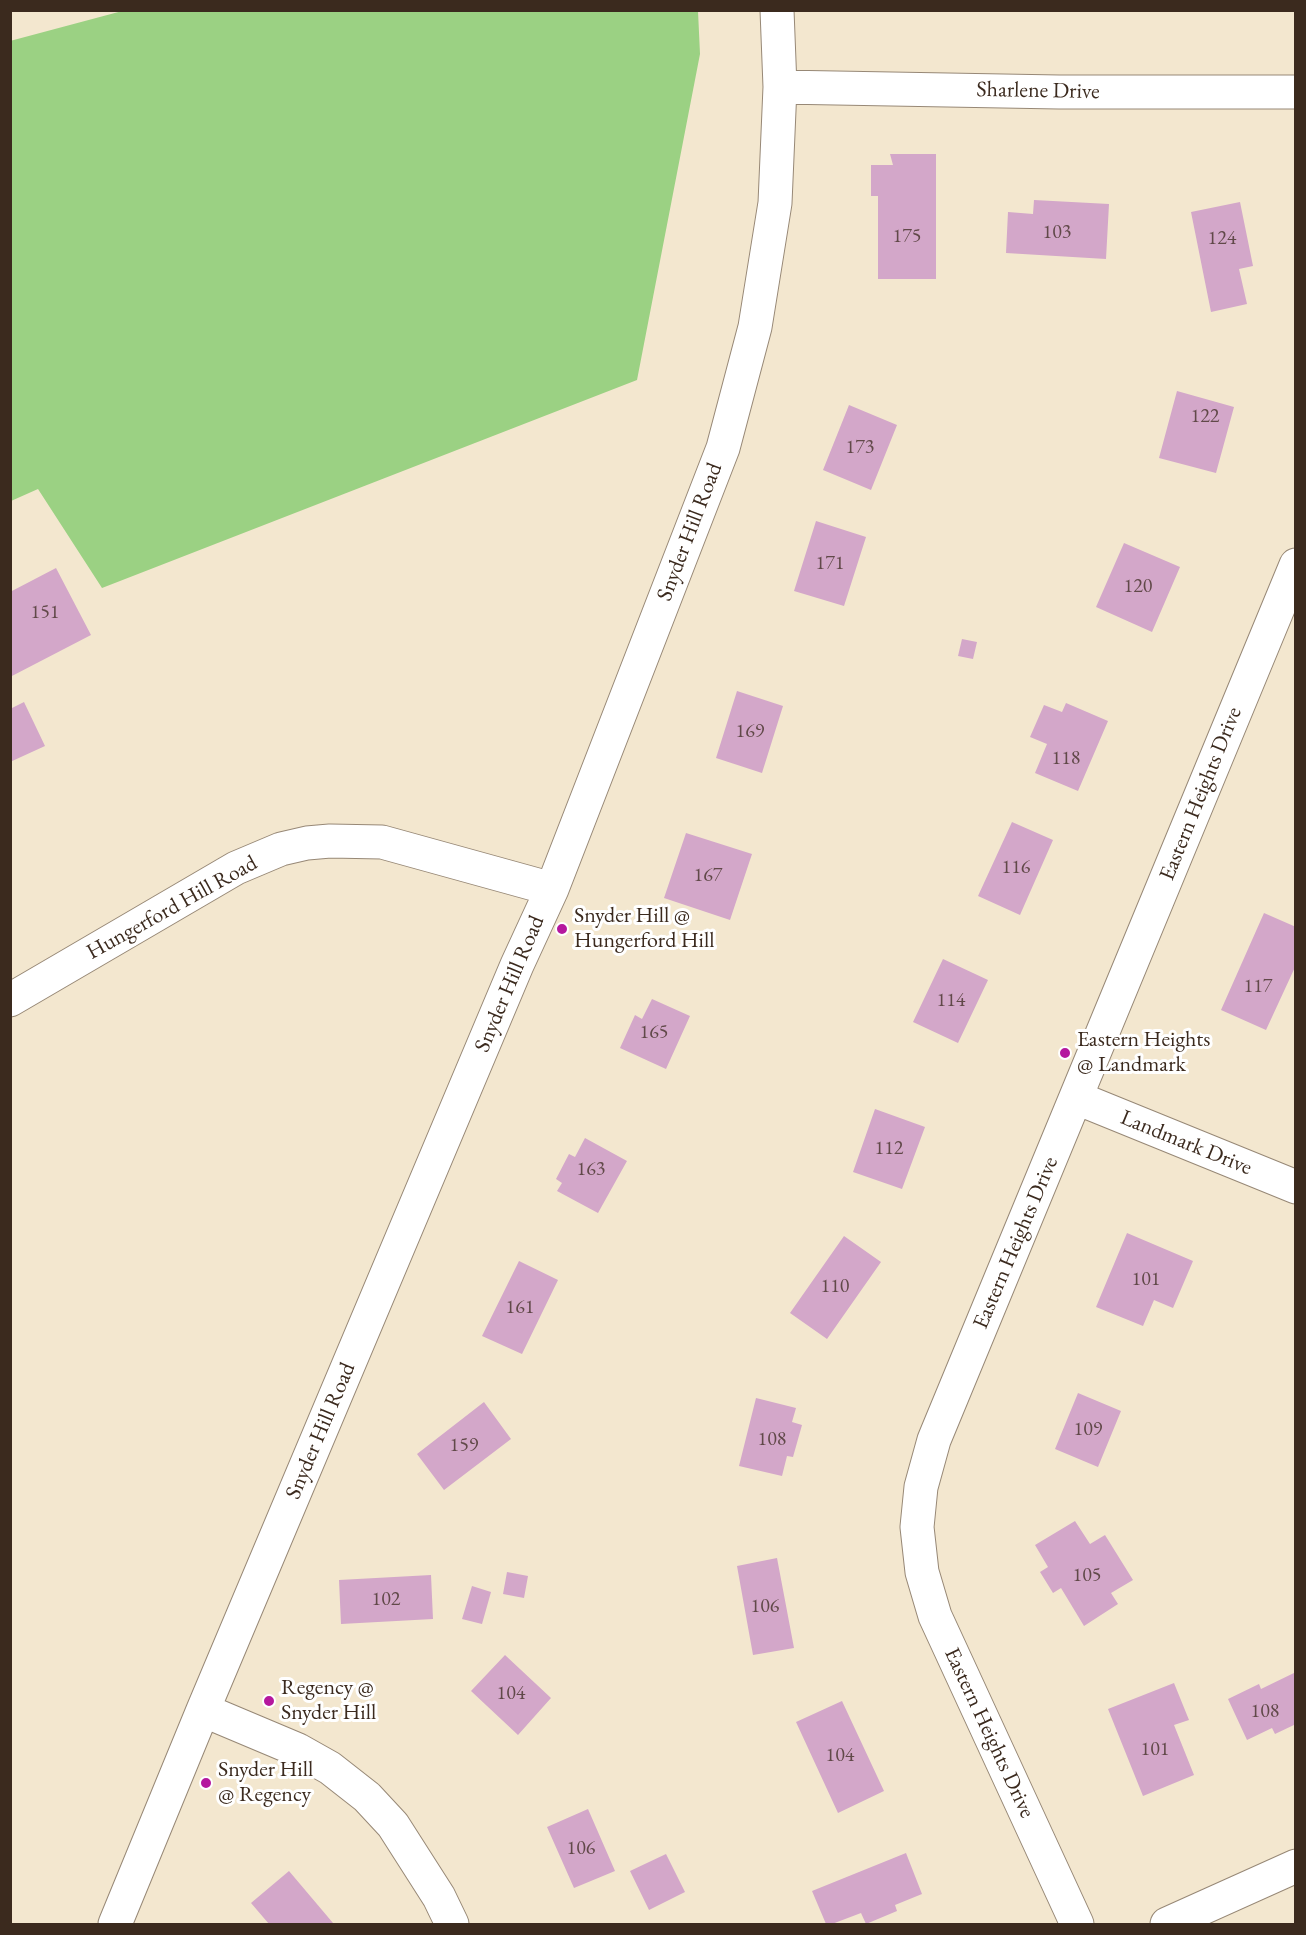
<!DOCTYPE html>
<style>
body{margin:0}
#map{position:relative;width:1306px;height:1935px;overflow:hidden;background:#f3e7cf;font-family:"EB Garamond",serif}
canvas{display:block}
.frame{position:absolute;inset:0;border:12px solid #3b2a1e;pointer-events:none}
</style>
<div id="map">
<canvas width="1306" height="1935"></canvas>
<div class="frame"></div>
</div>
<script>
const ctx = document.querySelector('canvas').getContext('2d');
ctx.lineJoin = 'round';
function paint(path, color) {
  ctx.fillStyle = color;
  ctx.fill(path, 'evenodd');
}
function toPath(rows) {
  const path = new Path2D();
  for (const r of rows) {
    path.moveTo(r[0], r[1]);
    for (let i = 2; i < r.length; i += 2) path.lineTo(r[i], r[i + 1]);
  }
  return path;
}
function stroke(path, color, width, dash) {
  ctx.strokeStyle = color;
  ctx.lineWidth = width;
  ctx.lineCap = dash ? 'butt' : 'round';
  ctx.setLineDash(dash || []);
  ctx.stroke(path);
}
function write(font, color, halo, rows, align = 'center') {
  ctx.font = font + ' "EB Garamond",serif';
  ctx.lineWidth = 6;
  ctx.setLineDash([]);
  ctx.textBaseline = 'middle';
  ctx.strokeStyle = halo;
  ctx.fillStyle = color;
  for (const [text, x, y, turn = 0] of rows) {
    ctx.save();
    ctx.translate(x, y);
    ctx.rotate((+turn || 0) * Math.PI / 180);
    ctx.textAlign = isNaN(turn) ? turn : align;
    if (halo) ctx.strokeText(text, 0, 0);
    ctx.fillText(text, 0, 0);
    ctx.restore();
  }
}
paint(toPath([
 [126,10,698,11,700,54,637,380,102,588,38,489,11,501,10,41]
]), '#9bd183');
paint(toPath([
 [890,154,936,154,936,279,878,279,878,196,871,196,871,165,893,165],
 [1034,200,1109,204,1106,259,1006,253,1008,212,1033,214],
 [1240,202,1253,266,1239,269,1247,304,1211,312,1191,212],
 [1177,391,1234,407,1216,473,1159,458],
 [849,405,897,425,871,490,823,470],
 [816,521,866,537,844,606,794,591],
 [1124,543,1180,567,1152,632,1096,607],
 [56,568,91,635,10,677,10,592],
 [962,639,977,642,973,659,958,656],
 [737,691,783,706,762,773,716,758],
 [24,702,45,746,10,762,10,709],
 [1066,703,1108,721,1078,791,1035,773,1047,744,1030,737,1044,705,1062,712],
 [1012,822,1053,840,1020,915,978,896],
 [686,833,752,854,730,920,664,898],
 [1264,913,1296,927,1296,965,1266,1030,1221,1010],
 [943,959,988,980,958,1043,913,1022],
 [652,999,690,1016,666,1069,620,1048,635,1015,642,1019],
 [875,1109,925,1127,902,1189,853,1172],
 [585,1138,627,1161,598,1213,557,1191,562,1183,556,1179,569,1154,575,1157],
 [1127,1233,1193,1261,1173,1308,1154,1300,1143,1326,1096,1307],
 [844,1236,881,1262,827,1339,790,1313],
 [519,1261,558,1280,522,1354,482,1336],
 [1078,1393,1121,1411,1098,1467,1055,1449],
 [756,1398,796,1408,792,1422,802,1425,793,1457,787,1456,782,1476,739,1466],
 [484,1402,511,1439,444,1490,417,1454],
 [1075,1521,1090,1544,1105,1535,1133,1580,1111,1593,1118,1604,1084,1626,1061,1588,1053,1593,1040,1572,1048,1567,1035,1545],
 [777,1558,794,1648,753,1655,737,1566],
 [507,1572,528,1576,524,1598,503,1594],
 [431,1575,433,1619,341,1624,339,1580],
 [472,1586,491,1592,482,1624,462,1619],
 [505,1655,551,1698,518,1735,471,1691],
 [1296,1672,1296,1724,1275,1734,1272,1728,1247,1740,1228,1699,1259,1684,1261,1689],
 [1174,1683,1189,1720,1174,1725,1194,1775,1143,1796,1108,1709],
 [842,1701,884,1791,838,1813,796,1722],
 [588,1809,615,1871,574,1888,547,1827],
 [906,1853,922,1894,895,1905,897,1911,866,1924,861,1913,832,1924,826,1924,812,1891],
 [666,1854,685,1892,649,1910,630,1871],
 [289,1871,333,1923,332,1924,269,1924,251,1903]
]), '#d3a7c9');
const minor = toPath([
 [780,87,1059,92,1296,92],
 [10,1000,236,868,281,849,307,843,330,841,382,842,552,889],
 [1077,1098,1296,1187],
 [203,1710,298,1750,330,1768,367,1797,393,1825,439,1897,452,1924],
 [115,1924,203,1710,517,965,552,889,723,448,755,327,775,203,780,87,777,10],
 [1077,1924,935,1616,922,1572,917,1527,921,1487,934,1440,1296,565],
 [1167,1924,1296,1866]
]);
stroke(minor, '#978876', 35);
stroke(minor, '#fff', 33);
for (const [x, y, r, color] of [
 [562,929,6,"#b5179e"],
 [1065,1053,6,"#b5179e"],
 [269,1701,6,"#b5179e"],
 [206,1783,6,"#b5179e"]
]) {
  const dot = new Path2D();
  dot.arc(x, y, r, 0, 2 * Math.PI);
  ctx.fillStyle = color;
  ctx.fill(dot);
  stroke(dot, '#fff', 2);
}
write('20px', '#614949', null, [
 ["103",1057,233],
 ["175",907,237],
 ["124",1222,239],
 ["122",1205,417],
 ["173",860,448],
 ["171",830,564],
 ["120",1138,587],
 ["151",45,613],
 ["169",750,732],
 ["118",1066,759],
 ["116",1016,868],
 ["167",708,876],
 ["117",1258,987],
 ["114",951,1001],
 ["165",654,1033],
 ["112",889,1149],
 ["163",591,1170],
 ["101",1146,1280],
 ["110",835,1287],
 ["161",520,1308],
 ["109",1088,1430],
 ["108",772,1440],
 ["159",464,1446],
 ["105",1087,1576],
 ["102",386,1600],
 ["106",765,1607],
 ["104",511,1694],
 ["108",1265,1712],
 ["101",1155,1750],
 ["104",840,1756],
 ["106",581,1849]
]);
write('22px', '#3b2a1e', '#fff', [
 ["Sharlene Drive",1038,91,1],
 ["Snyder Hill Road",690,532,-69],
 ["Eastern Heights Drive",1201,794,-68],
 ["Hungerford Hill Road",172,908,-29],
 ["Snyder Hill Road",510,984,-67],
 ["Landmark Drive",1186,1143,22],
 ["Eastern Heights Drive",1016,1243,-67],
 ["Snyder Hill Road",321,1431,-67],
 ["Eastern Heights Drive",989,1733,65]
]);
write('22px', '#3b2a1e', '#fff', [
 ["Snyder Hill @",574,916],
 ["Hungerford Hill",574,941],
 ["Eastern Heights",1077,1040],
 ["@ Landmark",1077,1065],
 ["Regency @",281,1688],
 ["Snyder Hill",281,1713],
 ["Snyder Hill",218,1770],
 ["@ Regency",218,1795]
], 'left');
</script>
